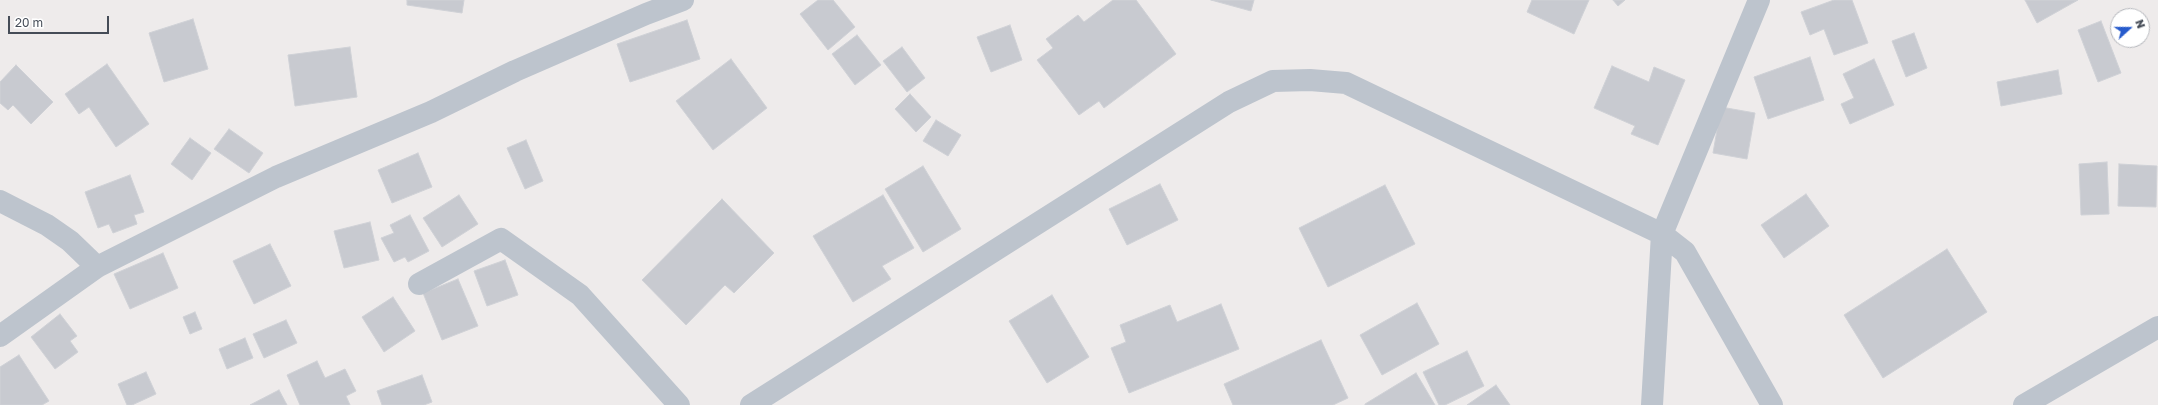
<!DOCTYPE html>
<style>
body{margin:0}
#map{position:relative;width:2158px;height:405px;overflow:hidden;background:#eeebeb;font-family:"Golos Text",sans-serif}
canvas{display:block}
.north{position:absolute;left:2110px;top:8px;width:40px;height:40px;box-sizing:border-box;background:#fff;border:1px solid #b5b7bc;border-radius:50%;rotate:69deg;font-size:11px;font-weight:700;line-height:16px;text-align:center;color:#454c57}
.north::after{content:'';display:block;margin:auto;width:14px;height:18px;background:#275bcc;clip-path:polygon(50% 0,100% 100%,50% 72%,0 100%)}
.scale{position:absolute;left:8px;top:16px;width:101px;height:18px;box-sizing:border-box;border:2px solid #454c57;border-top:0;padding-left:5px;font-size:12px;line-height:14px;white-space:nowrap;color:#454c57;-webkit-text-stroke:3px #fff;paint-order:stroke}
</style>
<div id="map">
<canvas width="2158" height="405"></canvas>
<div class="north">N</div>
<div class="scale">20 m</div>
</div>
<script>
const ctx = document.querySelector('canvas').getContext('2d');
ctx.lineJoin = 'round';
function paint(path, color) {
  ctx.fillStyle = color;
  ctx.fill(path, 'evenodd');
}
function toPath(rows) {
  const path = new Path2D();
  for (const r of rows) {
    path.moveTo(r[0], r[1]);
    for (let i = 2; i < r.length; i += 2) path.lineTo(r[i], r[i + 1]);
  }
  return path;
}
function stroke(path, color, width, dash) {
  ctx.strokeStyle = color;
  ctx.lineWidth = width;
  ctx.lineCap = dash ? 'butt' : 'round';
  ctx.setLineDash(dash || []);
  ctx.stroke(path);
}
const building = toPath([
 [407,0,464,0,462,13,407,5,407,0],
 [818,0,833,0,855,27,828,50,800,14,818,0],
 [1113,0,1136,0,1176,54,1104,108,1099,101,1079,115,1037,60,1053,48,1046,39,1078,15,1084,22,1113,0],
 [1211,0,1254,0,1251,11,1211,0],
 [1532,0,1589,0,1574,34,1527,12,1532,0],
 [1613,0,1625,0,1618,6,1613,0],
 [1834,0,1852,0,1868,43,1834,55,1824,29,1810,35,1801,12,1834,0],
 [2025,0,2078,0,2037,23,2025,0],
 [193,19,208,69,164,82,149,33,193,19],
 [687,20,700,59,630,82,617,44,687,20],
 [2101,21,2121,73,2098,82,2078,30,2101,21],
 [1010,25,1022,60,991,72,977,37,1010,25],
 [1914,33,1927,68,1906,77,1892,41,1914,33],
 [857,35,881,65,855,85,832,54,857,35],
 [350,47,357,97,295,106,288,55,350,47],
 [902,47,925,78,907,92,883,61,902,47],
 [1810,57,1824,100,1768,119,1754,77,1810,57],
 [731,59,767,108,713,150,676,101,731,59],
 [1874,59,1894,105,1850,124,1841,104,1854,98,1843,74,1874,59],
 [107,64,149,124,116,147,89,107,79,114,65,94,107,64],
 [16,65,53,102,31,124,13,105,8,110,0,103,0,82,16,65],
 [1612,66,1649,82,1654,67,1685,80,1658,145,1631,134,1635,126,1594,108,1612,66],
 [2058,70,2062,94,2001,106,1997,82,2058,70],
 [910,94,931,117,916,132,895,109,910,94],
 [1721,107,1755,113,1747,159,1713,153,1721,107],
 [936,120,961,135,948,156,923,141,936,120],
 [229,129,263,153,249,173,214,149,229,129],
 [190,138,211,153,192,180,171,164,190,138],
 [526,140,543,181,525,189,507,148,526,140],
 [418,153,432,187,392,203,378,170,418,153],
 [2107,162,2109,214,2081,215,2079,164,2107,162],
 [2119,164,2157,166,2156,207,2118,206,2119,164],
 [923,166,961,229,923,252,885,189,923,166],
 [130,175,144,212,134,215,137,224,113,233,109,224,98,228,85,192,130,175],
 [1160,184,1178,220,1127,245,1109,209,1160,184],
 [1385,185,1415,244,1328,287,1299,228,1385,185],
 [1806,194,1829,226,1784,258,1761,225,1806,194],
 [459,195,478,224,442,247,423,218,459,195],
 [883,195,914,248,882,266,891,279,853,302,813,236,883,195],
 [722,199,774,253,734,293,725,285,686,325,642,280,722,199],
 [410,215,429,251,408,262,405,257,394,262,381,238,394,233,390,225,410,215],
 [370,222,379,260,344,268,334,231,370,222],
 [270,244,291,286,254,304,233,261,270,244],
 [1947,249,1987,312,1883,378,1844,315,1947,249],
 [163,253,178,288,130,309,114,274,163,253],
 [505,260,518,295,487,306,474,271,505,260],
 [458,279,478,326,442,340,423,293,458,279],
 [1052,295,1089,357,1047,383,1009,321,1052,295],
 [393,297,415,331,384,352,362,317,393,297],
 [1417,303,1439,344,1382,375,1360,335,1417,303],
 [1221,304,1239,349,1129,393,1111,348,1126,342,1120,325,1170,305,1177,322,1221,304],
 [195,312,202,329,190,334,183,317,195,312],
 [60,314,77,336,70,341,78,352,55,369,31,337,60,314],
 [286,320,297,343,264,358,253,334,286,320],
 [245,338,253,358,227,369,219,349,245,338],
 [1321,340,1348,398,1333,405,1233,405,1224,384,1321,340],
 [1467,351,1484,386,1445,405,1439,405,1423,372,1467,351],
 [19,355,49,401,42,405,0,405,0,367,19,355],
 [317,361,325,378,345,369,356,391,346,396,350,405,300,405,287,375,317,361],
 [146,372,156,394,132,405,127,405,118,384,146,372],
 [1416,373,1435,405,1365,405,1365,404,1416,373],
 [422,375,432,402,424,405,382,405,377,391,422,375],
 [1496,385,1510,405,1467,405,1496,385],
 [279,390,287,405,250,405,279,390]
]);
paint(building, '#c8cad0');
stroke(building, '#cfd1d6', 1);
stroke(toPath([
 [0,201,47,225,70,241,97,267],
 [419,284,501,239,580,295,679,405],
 [0,336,97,267,276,177,431,112,515,71,646,14,683,0],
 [751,405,1229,102,1273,81,1310,80,1346,83,1662,234,1685,252,1772,405],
 [1652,405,1662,234,1759,0],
 [2024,405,2158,327]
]), '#bdc4cd', 22);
</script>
